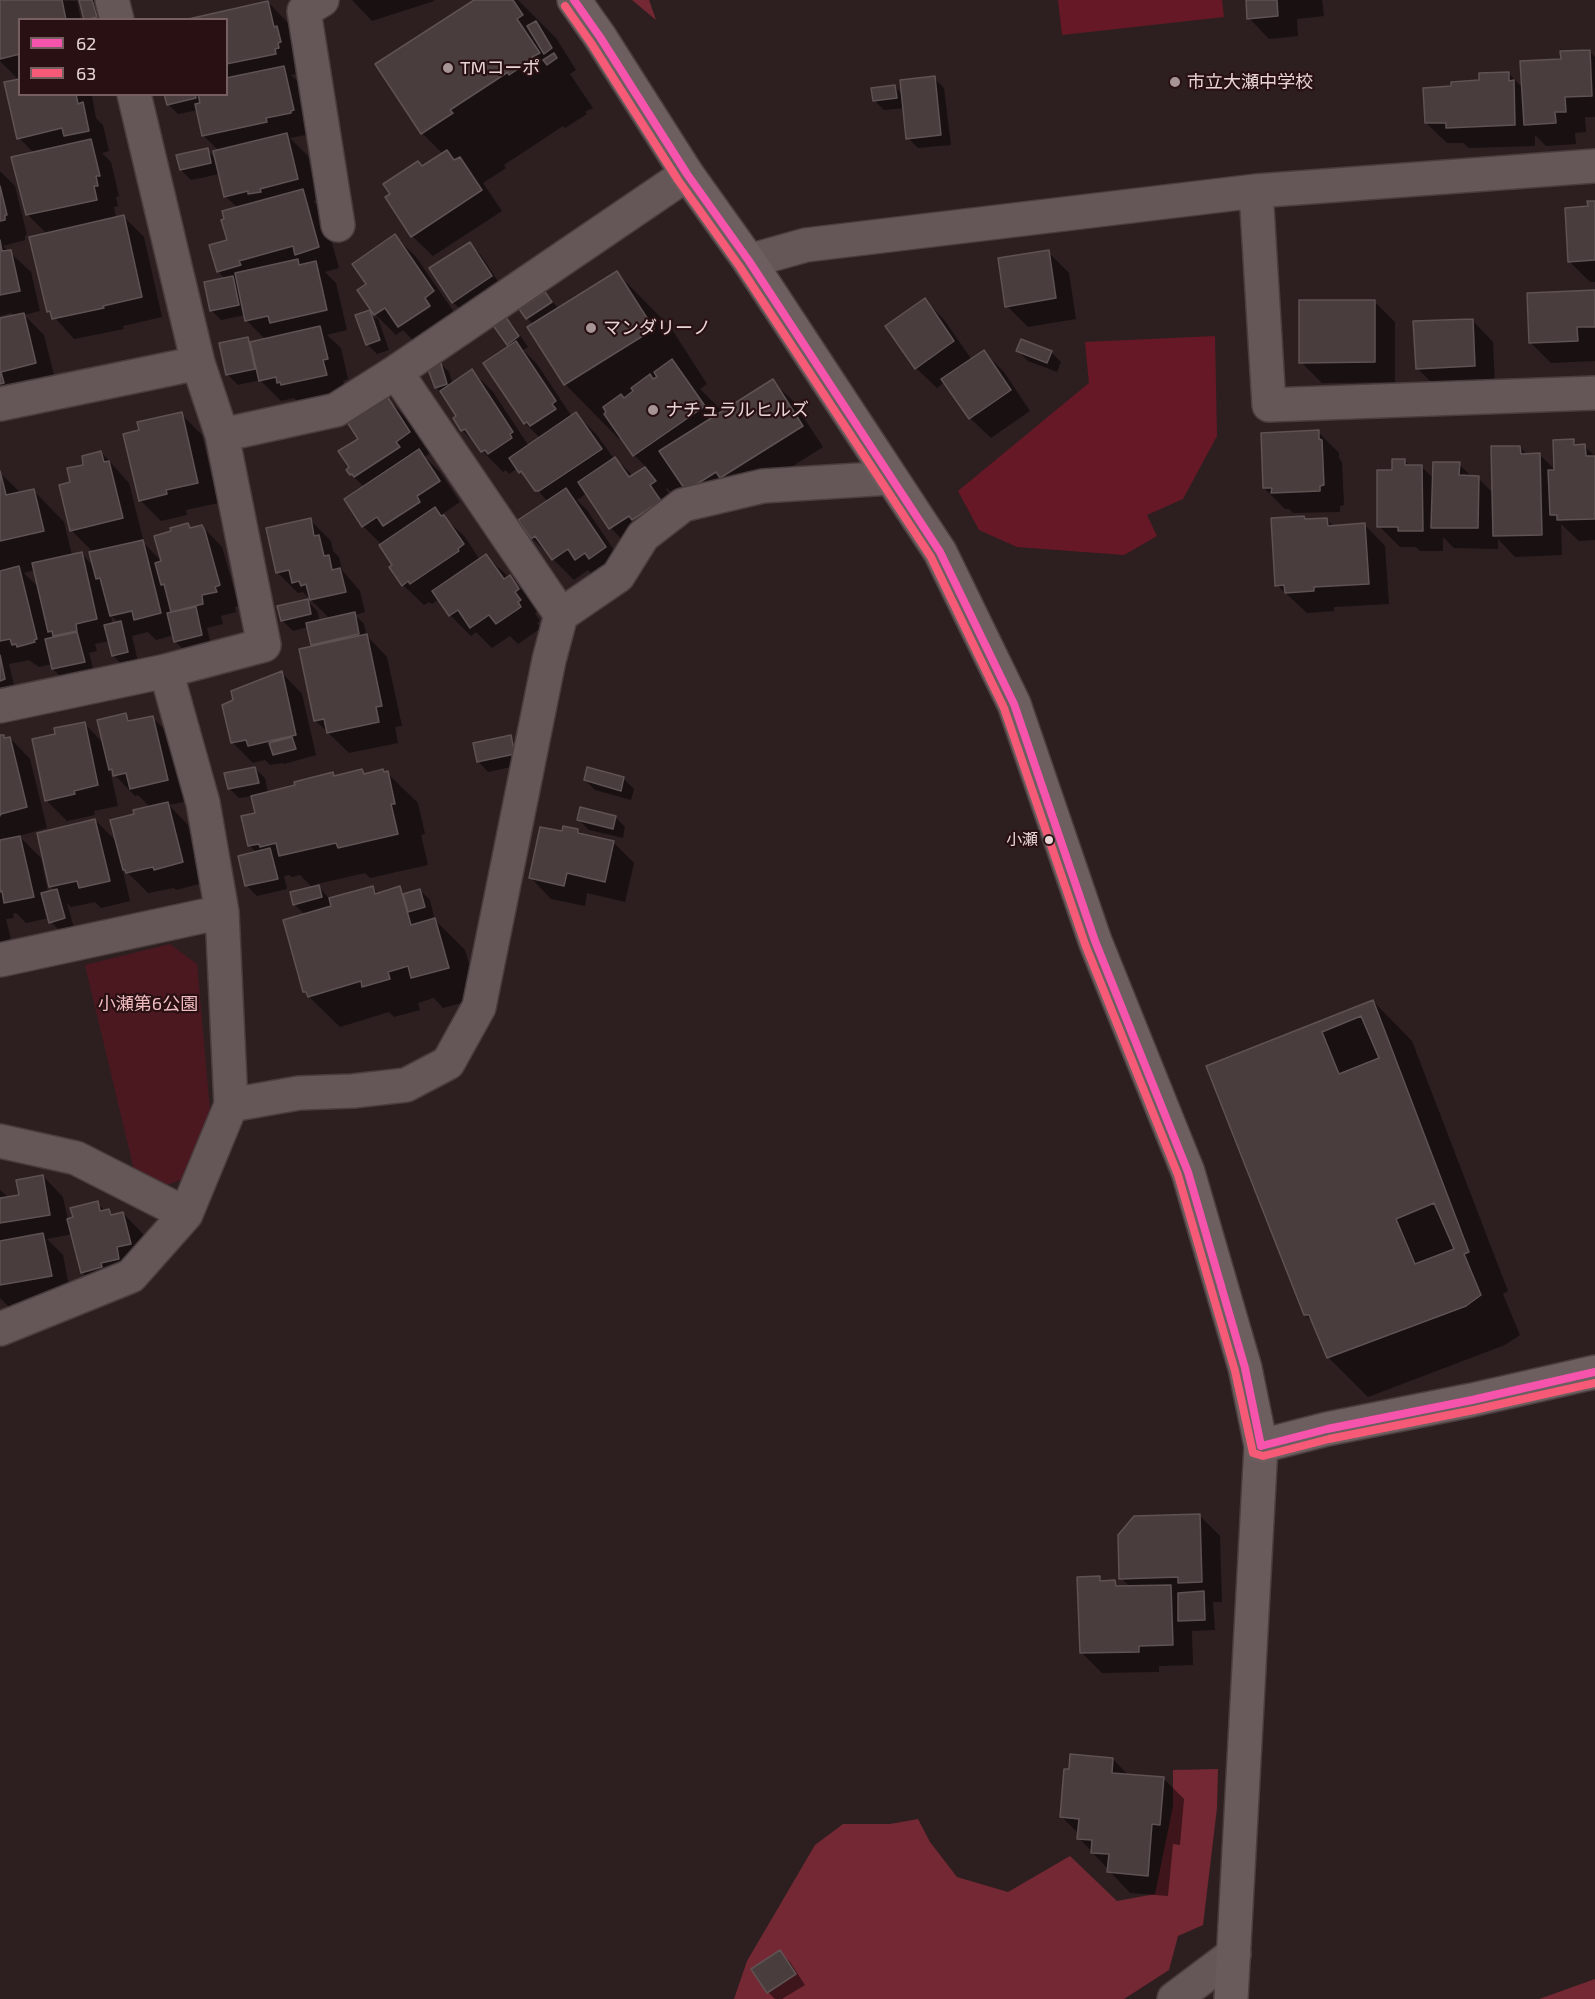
<!DOCTYPE html>
<meta charset="utf-8">
<style>
body{margin:0}
#map{position:relative;width:1595px;height:1999px;overflow:hidden;background:#2d1f20;font-family:"Exo 2",sans-serif}
canvas{display:block}
.legend{position:absolute;left:18px;top:18px;width:210px;height:78px;box-sizing:border-box;background:#291013;border:2px solid #755f61;margin:0;padding:8px 10px;list-style:none;font-size:18px;color:#e8d5d6}
.legend li{display:flex;align-items:center;gap:12px;height:30px}
.legend b{width:30px;border:2px solid #755f61}
</style>
<div id="map">
<canvas width="1595" height="1999"></canvas>
<ul class="legend">
<li><b style="height:8px;background:#f653ac"></b>62</li>
<li><b style="height:8px;background:#f75a77"></b>63</li>
</ul>
</div>
<script>
const ctx = document.querySelector('canvas').getContext('2d');
ctx.lineJoin = 'round';
function paint(path, color) {
  ctx.fillStyle = color;
  ctx.fill(path, 'evenodd');
}
function toPath(rows) {
  const path = new Path2D();
  for (const r of rows) {
    path.moveTo(r[0], r[1]);
    for (let i = 2; i < r.length; i += 2) path.lineTo(r[i], r[i + 1]);
  }
  return path;
}
function stroke(path, color, width, dash) {
  ctx.strokeStyle = color;
  ctx.lineWidth = width;
  ctx.lineCap = dash ? 'butt' : 'round';
  ctx.setLineDash(dash || []);
  ctx.stroke(path);
}
function write(font, color, halo, rows, align = 'center') {
  ctx.font = font + ' "Exo 2","Noto Sans JP",sans-serif';
  ctx.lineWidth = 4.5;
  ctx.setLineDash([]);
  ctx.textBaseline = 'middle';
  ctx.strokeStyle = halo;
  ctx.fillStyle = color;
  for (const [text, x, y, turn = 0] of rows) {
    ctx.save();
    ctx.translate(x, y);
    ctx.rotate((+turn || 0) * Math.PI / 180);
    ctx.textAlign = isNaN(turn) ? turn : align;
    if (halo) ctx.strokeText(text, 0, 0);
    ctx.fillText(text, 0, 0);
    ctx.restore();
  }
}
paint(toPath([
 [170,944,197,964,210,1110,187,1178,160,1187,134,1170,85,965]
]), '#4c1820');
paint(toPath([
 [632,0,649,0,656,20],
 [1218,1769,1217,1808,1203,1925,1178,1936,1169,1970,1124,1999,734,1999,747,1961,815,1845,843,1824,890,1824,918,1819,930,1842,957,1877,1008,1892,1070,1856,1117,1901,1155,1894,1173,1806,1173,1770],
 [1595,1979,1595,1999,1539,1999]
]), '#742833');
paint(toPath([
 [1058,0,1222,0,1224,17,1062,35],
 [1215,336,1217,436,1183,499,1147,515,1157,536,1124,555,1017,547,979,530,958,491,1089,383,1085,342]
]), '#671826');
paint(toPath([
 [0,0,77,1,81,20,20,20,20,94,90,94,92,96,96,118,103,125,109,151,102,153,111,162,119,196,116,197,118,206,114,207,116,218,123,216,144,237,162,317,123,326,124,329,74,339,49,311,47,234,27,214,13,159,35,154,19,138,19,80,0,61],
 [81,0,99,0,104,20,86,20],
 [352,0,434,0,434,1,372,21],
 [476,0,518,0,556,38,576,70,570,74,593,108,585,112,587,114,565,128,563,126,504,165,506,168,483,183,502,211,433,256,412,236,422,167,443,154,422,133,377,65],
 [1247,0,1322,0,1324,16,1297,19,1298,36,1269,39,1249,18],
 [268,2,288,23,299,68,295,70,296,74,291,75,305,88,311,134,290,138,308,156,318,200,313,201,323,211,339,268,325,272,336,283,347,330,327,335,341,348,348,379,343,381,347,396,299,403,294,398,281,401,260,380,238,385,227,374,247,339,251,343,266,340,247,321,245,315,221,320,211,310,225,279,218,271,238,208,225,196,220,174,191,180,181,170,178,156,207,150,216,159,219,151,203,135,198,110,178,114,168,104,166,94,226,94,226,20],
 [1589,51,1595,57,1595,117,1585,117,1586,132,1575,133,1576,144,1546,146,1535,135,1535,146,1469,148,1463,143,1447,143,1426,123,1453,88,1508,73,1523,88,1563,60],
 [934,78,944,88,951,145,918,148,908,138,904,108,884,110,874,100,894,86,903,95],
 [0,171,15,186,27,235,25,236,25,240,3,246,31,272,40,311,24,315,44,335,56,383,0,409,0,320,15,317,11,313,0,316],
 [1595,202,1595,282,1590,282,1569,261,1590,207],
 [395,236,416,257,454,312,444,319,450,327,420,347,403,330,396,335,377,316,389,350,377,354,367,344,369,312,376,319,377,317,359,291,368,284],
 [469,244,480,254,501,286,463,312,453,302],
 [1048,252,1069,273,1076,319,1028,327,1007,306],
 [617,273,671,328,707,384,700,389,723,412,772,381,793,401,823,447,742,498,688,509,667,488,666,489,675,502,631,549,611,528,587,493,577,500,587,510,626,568,597,579,588,570,574,580,532,538,548,502,518,468,509,474,506,470,503,472,462,430,458,416,444,396,436,387,439,362,449,372,453,384,472,371,493,392,529,446,540,438,525,423,511,347,508,344,502,315,513,325,528,347,523,350,537,364,572,417,576,414,597,435,614,459,615,458,633,476,647,468,634,455,622,437,619,439,565,384,529,328,534,325,527,318,545,294,559,309],
 [1595,292,1595,361,1551,363,1530,342],
 [925,300,945,321,972,360,984,352,1004,372,1030,411,991,438,970,418,945,382,937,388,916,368],
 [1374,301,1395,322,1395,382,1322,383,1301,362],
 [1473,321,1493,342,1495,386,1438,389,1417,368],
 [1018,351,1051,352,1061,362,1057,372,1028,361],
 [387,398,407,419,430,453,425,457,440,472,460,502,441,515,465,537,480,560,486,556,530,597,539,610,535,613,540,621,537,623,541,628,518,644,510,636,492,648,476,632,471,636,450,615,439,599,432,604,429,602,424,605,403,585,382,545,363,526,364,487,351,474,351,468,360,440],
 [181,414,202,435,218,503,186,510,187,515,161,521,140,500,140,432],
 [1318,432,1339,453,1339,458,1342,462,1344,505,1340,506,1340,512,1293,513,1289,509,1285,509,1264,488],
 [1573,441,1578,446,1584,446,1595,456,1595,540,1579,541,1561,524,1562,555,1515,557,1498,539,1498,549,1454,548,1443,537,1443,551,1420,551,1416,547,1400,547,1379,526,1394,471,1404,460,1411,467,1422,467,1434,479,1459,464,1472,477,1478,478,1493,493,1520,447,1527,455,1539,454,1556,471],
 [101,452,129,483,143,539,140,539,162,562,187,525,192,529,202,526,222,547,239,606,235,607,236,612,221,616,223,624,207,628,211,645,185,651,175,641,174,635,156,640,148,632,132,636,138,662,123,666,113,655,110,641,95,644,97,651,89,653,94,672,63,679,53,669,52,664,39,667,29,660,9,664,15,689,0,691,0,473,21,493,34,491,64,522,72,555,81,553,94,567,94,553,71,530,72,483,85,466],
 [35,570,40,589,24,573],
 [111,616,119,623,113,625],
 [1326,519,1334,527,1365,525,1385,546,1389,604,1334,607,1334,611,1307,613,1277,585,1306,520],
 [310,520,331,541,333,551,339,557,342,570,360,591,365,612,355,615,364,624,367,636,387,657,402,726,395,727,398,743,349,753,315,720,315,647,312,644,308,627,293,631,283,621,307,600,317,611,320,621,330,619,303,592,298,593,277,572],
 [282,673,302,694,316,755,284,764,283,763,270,765,265,760,253,763,232,742],
 [125,715,132,722,152,717,173,738,188,801,169,805,188,825,203,883,176,890,174,888,148,893,122,867,130,901,101,908,95,902,71,907,67,903,74,928,61,932,51,922,49,918,26,923,16,913,13,914,14,918,6,919,12,944,0,947,0,736,6,739,10,738,30,759,47,828,19,836,41,858,48,892,55,891,51,886,95,820,118,843,135,816,151,808,138,795,135,796,110,770,118,806,94,811,95,815,67,821,46,800,57,735,84,723,103,743],
 [511,737,521,747,524,764,488,772,478,761],
 [254,768,265,778,268,793,332,774,336,777,362,771,366,775,387,773,418,803,425,834,421,835,428,865,370,878,365,873,317,884,329,899,372,887,379,894,399,888,405,894,420,890,430,900,434,917,432,917,465,950,479,998,443,1008,434,998,418,1003,420,1010,394,1017,389,1012,340,1027,304,992,305,915,294,904,313,888,300,875,292,877,289,875,284,876,287,889,257,896,247,886,257,853,250,846,257,814,252,796,239,798,229,788],
 [588,769,624,779,634,789,631,800,595,790,585,780],
 [615,817,625,827,623,838,589,830,579,820],
 [578,830,582,835,613,842,634,863,625,902,587,893,585,906,551,899,531,878,563,833],
 [1373,1001,1412,1041,1508,1291,1503,1294,1520,1335,1505,1345,1368,1397,1328,1357,1314,1323,1305,1315,1208,1067],
 [43,1176,63,1197,68,1220,97,1203,105,1211,109,1210,114,1216,123,1213,143,1234,151,1264,103,1293,82,1272,73,1234,47,1239,63,1255,71,1296,9,1307,0,1298,0,1190,9,1198,21,1196],
 [1199,1515,1220,1536,1222,1602,1213,1602,1215,1630,1192,1631,1193,1665,1159,1666,1159,1672,1102,1673,1081,1652,1099,1578,1104,1583,1115,1582,1120,1588,1130,1587,1121,1578],
 [1113,1759,1129,1776,1164,1779,1184,1799,1180,1845,1173,1844,1168,1896,1130,1893,1079,1838,1079,1834,1062,1817],
 [780,1952,790,1962,805,1985,782,1999,775,1999,768,1992]
]), '#0007');
const building = toPath([
 [0,0,62,0,66,20,20,20,20,54,0,59,0,0],
 [79,0,92,0,97,17,84,20,79,0],
 [474,0,513,0,523,15,517,19,540,53,532,57,533,59,509,75,508,72,450,110,453,113,421,134,375,64,474,0],
 [1246,0,1277,0,1278,16,1247,19,1246,0],
 [268,1,274,27,277,26,281,42,278,43,279,48,275,49,276,54,226,64,226,20,184,20,268,1],
 [536,21,552,48,544,54,527,26,536,21],
 [1590,50,1592,96,1565,97,1566,112,1555,112,1556,123,1524,125,1520,61,1561,59,1560,51,1590,50],
 [554,53,557,58,547,65,543,60,554,53],
 [284,66,294,110,291,111,291,113,266,118,267,122,202,136,195,104,200,103,198,94,226,94,226,78,284,66],
 [1509,72,1509,81,1514,80,1515,125,1446,128,1446,123,1425,123,1423,88,1451,86,1451,82,1479,80,1479,73,1509,72],
 [935,76,941,135,906,139,900,80,935,76],
 [20,79,20,94,76,94,78,104,83,102,89,131,64,136,62,128,17,139,4,82,20,79],
 [895,85,897,98,873,101,871,88,895,85],
 [164,94,195,94,196,98,167,105,164,94],
 [287,133,298,179,260,189,261,192,248,194,248,191,224,197,213,151,287,133],
 [91,139,100,176,96,176,98,186,94,186,97,200,26,215,11,157,91,139],
 [208,148,211,163,180,170,176,155,208,148],
 [447,150,454,160,460,157,482,190,411,237,385,197,390,194,383,184,418,161,422,166,447,150],
 [0,186,7,215,5,215,5,220,0,221,0,186],
 [303,189,319,247,295,255,293,246,239,261,241,265,217,272,209,245,227,240,221,220,224,219,222,211,303,189],
 [1587,201,1595,201,1595,260,1568,262,1565,208,1588,206,1587,201],
 [124,215,142,297,103,306,104,308,52,319,50,311,47,312,29,237,124,215],
 [395,234,434,291,425,298,430,306,398,327,385,308,374,315,357,290,366,284,352,264,395,234],
 [0,240,2,251,11,250,20,291,0,295,0,240],
 [470,242,492,276,452,303,429,268,470,242],
 [1049,250,1056,298,1005,307,998,258,1049,250],
 [298,259,299,265,316,261,327,310,270,323,268,316,245,321,235,273,298,259],
 [617,271,654,329,564,385,527,327,617,271],
 [233,276,239,305,210,311,204,282,233,276],
 [1595,290,1595,327,1577,327,1578,341,1529,343,1527,293,1595,290],
 [545,292,552,302,526,319,519,309,545,292],
 [925,298,954,341,915,369,885,326,925,298],
 [1299,300,1375,300,1375,362,1299,363,1299,300],
 [370,310,380,340,366,345,355,315,370,310],
 [24,313,36,363,1,372,4,383,0,384,0,318,24,313],
 [503,313,519,336,507,345,490,321,503,313],
 [1473,319,1475,366,1416,369,1413,321,1473,319],
 [320,326,328,359,323,360,327,375,281,385,280,382,277,383,276,377,259,381,250,342,320,326],
 [248,337,255,369,226,375,219,343,248,337],
 [1021,339,1052,351,1047,363,1016,351,1021,339],
 [516,341,556,401,552,404,556,409,530,426,527,422,524,424,483,363,516,341],
 [984,350,1011,390,969,419,941,379,984,350],
 [672,359,705,406,633,456,604,414,606,412,603,407,621,394,624,398,633,391,631,388,650,374,653,379,657,377,654,372,672,359],
 [440,360,447,384,435,388,426,364,440,360],
 [472,369,513,432,510,434,512,438,488,454,485,450,481,452,465,429,461,431,453,418,456,416,440,391,472,369],
 [773,379,803,426,720,478,716,472,686,491,659,451,773,379],
 [387,396,410,432,396,442,400,447,354,477,352,474,350,475,346,470,349,467,338,451,358,439,347,422,387,396],
 [182,412,198,483,166,490,167,494,139,501,123,434,139,430,137,422,182,412],
 [576,412,602,449,539,491,535,491,521,471,519,473,509,458,576,412],
 [1319,430,1319,439,1322,440,1324,485,1320,486,1320,491,1271,493,1272,488,1263,488,1261,433,1319,430],
 [1574,439,1574,445,1585,444,1586,456,1595,456,1595,519,1557,520,1557,515,1550,515,1548,470,1554,470,1553,440,1574,439],
 [1491,446,1520,446,1521,454,1540,453,1542,535,1493,536,1491,446],
 [419,449,440,481,417,496,420,502,383,526,377,517,362,527,344,499,419,449],
 [101,451,104,462,109,461,123,518,70,531,59,485,70,482,67,468,83,465,82,456,101,451],
 [615,457,629,477,645,467,656,481,650,485,661,501,632,520,629,516,609,529,578,482,615,457],
 [1392,459,1405,459,1405,465,1422,465,1423,531,1398,531,1398,527,1377,527,1377,470,1392,470,1392,459],
 [1433,462,1460,462,1459,475,1479,476,1478,528,1431,528,1433,462],
 [0,471,6,495,34,489,44,531,0,541,0,471],
 [566,488,606,547,589,559,585,553,575,560,568,549,552,560,535,536,531,539,518,520,566,488],
 [435,507,441,516,444,515,464,544,458,549,459,551,410,584,408,581,402,586,389,567,392,565,379,545,435,507],
 [1304,516,1305,519,1327,518,1328,526,1365,523,1369,584,1314,587,1314,591,1285,593,1284,585,1275,586,1271,518,1304,516],
 [311,518,314,536,319,535,324,556,329,555,332,570,340,568,346,592,310,600,306,584,301,586,299,581,292,583,289,570,276,573,266,528,311,518],
 [188,523,190,528,202,525,205,531,220,585,215,587,217,592,202,595,203,604,171,612,164,584,161,585,155,563,161,561,154,536,171,531,170,528,188,523],
 [143,540,161,613,134,620,132,611,110,616,100,578,96,579,89,552,143,540],
 [82,552,97,619,76,624,77,631,53,636,52,631,48,632,32,563,82,552],
 [486,554,504,579,510,575,519,589,515,592,521,600,518,602,521,607,496,624,489,615,470,628,458,610,449,616,432,591,486,554],
 [19,566,37,639,34,640,35,642,17,647,16,644,12,645,10,639,0,641,0,571,19,566],
 [308,599,311,614,281,621,277,606,308,599],
 [196,607,202,635,174,642,167,613,196,607],
 [355,612,359,634,311,645,306,623,355,612],
 [121,621,128,652,112,656,104,625,121,621],
 [77,632,85,662,52,669,45,639,77,632],
 [367,634,382,706,376,707,379,722,327,733,324,719,314,721,299,649,367,634],
 [0,655,5,679,0,681,0,655],
 [282,671,296,735,248,746,246,740,231,743,222,705,233,700,231,691,282,671],
 [126,713,128,721,153,716,168,780,130,789,126,773,113,776,112,769,109,770,97,720,126,713],
 [85,722,98,785,74,791,75,794,45,801,32,739,55,734,54,728,85,722],
 [0,735,4,735,4,738,10,737,27,807,1,814,0,816,0,735],
 [511,735,515,754,477,762,473,743,511,735],
 [292,737,296,749,273,755,269,743,292,737],
 [255,767,259,783,228,789,224,773,255,767],
 [587,767,624,777,621,791,584,780,587,767],
 [362,769,364,774,383,769,384,772,388,771,395,804,391,804,398,834,338,848,336,843,279,856,276,843,260,847,259,844,248,846,241,816,255,813,251,796,295,785,294,782,333,772,334,776,362,769],
 [168,802,183,862,154,870,153,867,126,873,125,870,123,870,110,820,134,814,133,810,168,802],
 [580,807,616,816,613,829,577,820,580,807],
 [95,819,110,881,79,888,77,881,49,887,37,833,95,819],
 [563,826,578,829,578,833,614,841,605,882,567,873,564,886,529,878,540,827,562,831,563,826],
 [20,836,34,897,4,903,2,891,0,892,0,840,20,836],
 [270,848,278,879,245,886,238,856,270,848],
 [319,885,322,897,293,905,290,892,319,885],
 [373,886,375,894,400,886,411,925,435,918,449,968,411,978,408,966,388,972,390,979,362,987,361,981,308,997,306,992,303,992,283,920,331,906,329,898,373,886],
 [57,889,65,918,49,923,41,893,57,889],
 [420,889,425,907,408,912,403,894,420,889],
 [1373,1000,1469,1252,1464,1254,1481,1295,1466,1306,1327,1358,1309,1315,1304,1315,1206,1066,1373,1000],
 [1361,1016,1379,1058,1339,1074,1322,1032,1361,1016],
 [1434,1203,1454,1249,1415,1264,1396,1219,1434,1203],
 [43,1175,50,1215,0,1223,0,1198,19,1195,16,1180,43,1175],
 [98,1201,100,1211,109,1209,111,1215,123,1212,131,1244,117,1247,119,1259,101,1263,102,1267,81,1273,67,1219,73,1217,70,1208,98,1201],
 [43,1233,52,1276,0,1285,0,1241,43,1233],
 [1200,1514,1202,1582,1178,1583,1178,1577,1119,1579,1118,1535,1134,1516,1200,1514],
 [1100,1576,1100,1581,1115,1580,1116,1586,1171,1585,1173,1645,1139,1646,1139,1652,1080,1653,1077,1577,1100,1576],
 [1204,1591,1205,1620,1178,1621,1178,1593,1204,1591],
 [1070,1754,1113,1758,1112,1773,1164,1777,1160,1825,1152,1824,1148,1876,1107,1872,1109,1854,1091,1853,1092,1840,1077,1839,1079,1819,1060,1817,1064,1769,1069,1769,1070,1754],
 [780,1950,796,1974,767,1993,751,1969,780,1950]
]);
paint(building, '#4a3d3e');
stroke(building, '#5f5253', 1.5);
const street = toPath([
 [112,0,117,20],
 [322,0,304,11,338,225],
 [1256,191,1269,405,1595,393],
 [749,261,806,245,1256,191,1595,166],
 [396,372,561,615],
 [0,404,198,363],
 [222,435,336,410,396,372,687,174],
 [0,706,166,671,264,645,222,435,198,363,134,94],
 [0,960,222,912],
 [231,1105,299,1093,353,1091,406,1085,448,1063,479,1007,549,660,561,615,618,576,643,536,683,505,763,486,891,478],
 [0,1141,76,1158,186,1214],
 [0,1329,131,1276,186,1214,231,1105,222,912,203,803,166,671],
 [1174,1999,1234,1954]
]);
const secondary = toPath([
 [1231,1999,1261,1446]
]);
const highway = toPath([
 [574,0,600,37,687,174,749,261,940,552,1014,704,1095,941,1188,1172,1245,1368,1261,1446,1327,1429,1472,1400,1595,1372]
]);
stroke(street, '#4a3d3e', 36);
stroke(secondary, '#4a3d3e', 36);
stroke(highway, '#4a3d3e', 36);
stroke(street, '#655758', 33);
stroke(secondary, '#695a5b', 33);
stroke(highway, '#6d5e5f', 33);
stroke(toPath([
 [574,0,600,37,687,174,749,261,940,552,1014,704,1095,941,1188,1172,1245,1368,1261,1446,1327,1429,1472,1400,1595,1372]
]), '#f653ac', 8);
stroke(toPath([
 [565,6,591,43,678,180,740,267,931,557,1004,708,1085,944,1178,1175,1235,1371,1253,1453,1263,1456,1329,1439,1474,1410,1595,1383]
]), '#f75a77', 8);
for (const [x, y, r, color] of [
 [448,68,6,"#a79596"],
 [1175,82,6,"#a79596"],
 [591,328,6,"#a79596"],
 [653,410,6,"#a79596"],
 [1049,840,5,"#e8d5d6"]
]) {
  const dot = new Path2D();
  dot.arc(x, y, r, 0, 2 * Math.PI);
  ctx.fillStyle = color;
  ctx.fill(dot);
  stroke(dot, '#291013', 2);
}
write('16px', '#e8d5d6', '#291013', [
 ["小瀬",1038,840]
], 'right');
write('18px', '#e8d5d6', '#291013', [
 ["TMコーポ",460,68],
 ["市立大瀬中学校",1187,82],
 ["マンダリーノ",603,328],
 ["ナチュラルヒルズ",665,410]
], 'left');
write('18px', '#f0bcbf', '#291013', [
 ["小瀬第6公園",148,1004]
]);
</script>
